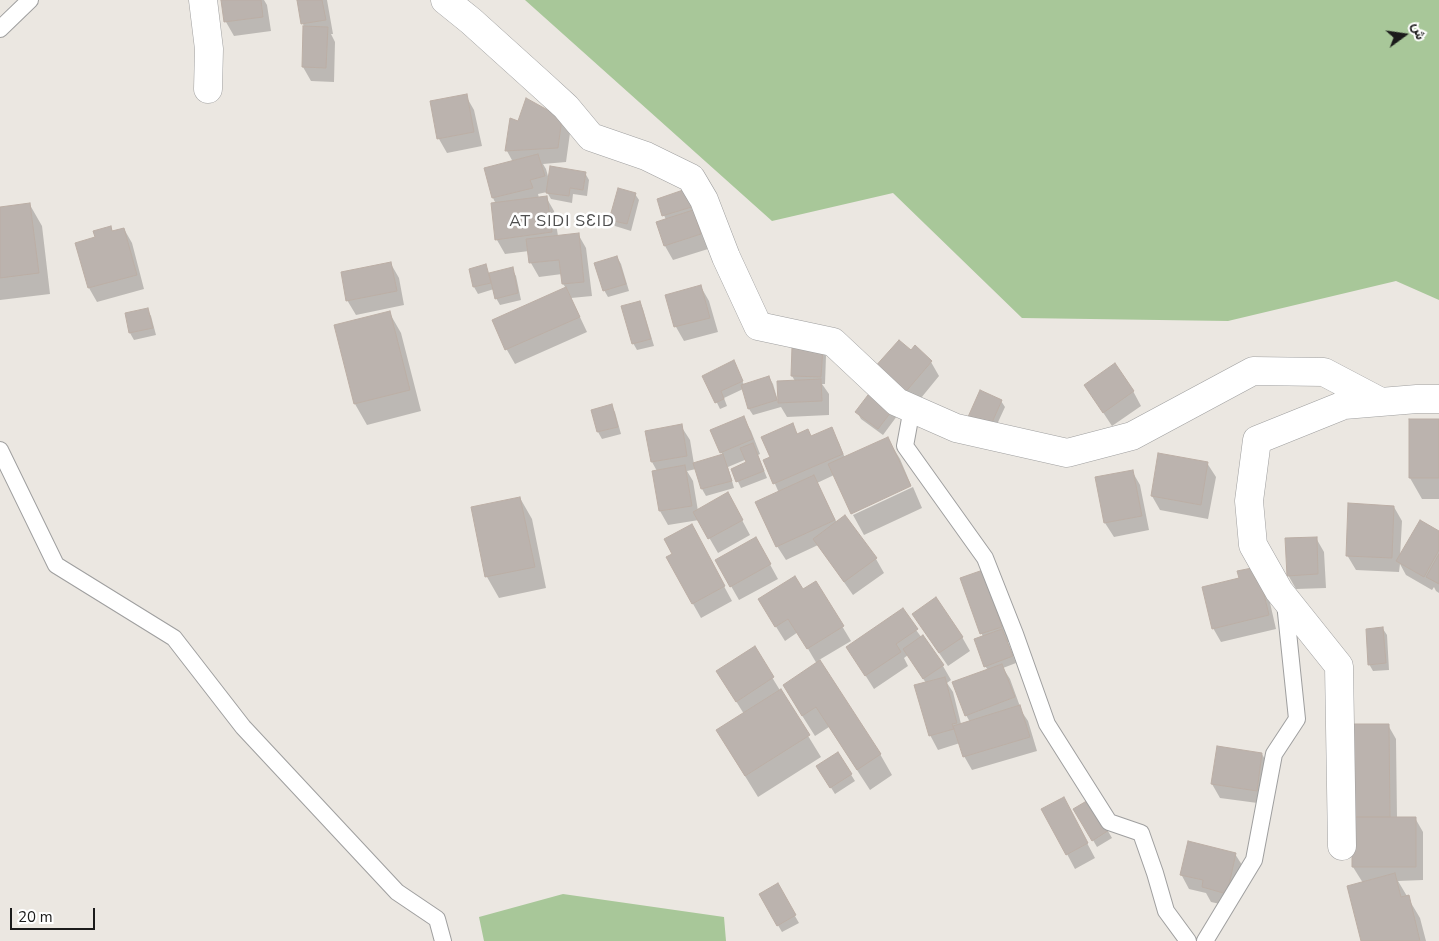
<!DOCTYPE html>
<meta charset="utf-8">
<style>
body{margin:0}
#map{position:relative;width:1439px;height:941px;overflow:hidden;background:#ebe7e1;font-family:"Nunito Sans",Vazirmatn,sans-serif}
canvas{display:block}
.north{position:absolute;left:1379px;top:10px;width:50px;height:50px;-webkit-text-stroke:4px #fff;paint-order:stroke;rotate:76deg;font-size:14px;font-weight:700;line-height:20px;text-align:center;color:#1b1b1b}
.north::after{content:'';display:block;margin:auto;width:18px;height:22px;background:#1b1b1b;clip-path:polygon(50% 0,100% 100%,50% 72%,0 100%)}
.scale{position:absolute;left:10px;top:908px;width:85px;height:22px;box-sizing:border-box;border:2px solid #1b1b1b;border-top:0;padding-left:6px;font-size:15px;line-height:18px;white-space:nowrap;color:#1b1b1b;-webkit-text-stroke:4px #fff;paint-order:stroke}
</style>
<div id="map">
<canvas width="1439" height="941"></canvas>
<div class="north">ش</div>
<div class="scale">20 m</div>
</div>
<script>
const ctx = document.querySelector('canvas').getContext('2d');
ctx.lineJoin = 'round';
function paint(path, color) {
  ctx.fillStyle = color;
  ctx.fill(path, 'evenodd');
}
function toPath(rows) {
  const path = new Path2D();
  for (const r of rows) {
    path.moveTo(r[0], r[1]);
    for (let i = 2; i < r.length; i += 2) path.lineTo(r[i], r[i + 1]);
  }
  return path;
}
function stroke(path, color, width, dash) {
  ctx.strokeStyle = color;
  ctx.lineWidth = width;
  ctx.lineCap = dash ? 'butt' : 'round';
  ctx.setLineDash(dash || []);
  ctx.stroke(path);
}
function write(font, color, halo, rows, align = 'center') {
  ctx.font = font + ' "Nunito Sans",sans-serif';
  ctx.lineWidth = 5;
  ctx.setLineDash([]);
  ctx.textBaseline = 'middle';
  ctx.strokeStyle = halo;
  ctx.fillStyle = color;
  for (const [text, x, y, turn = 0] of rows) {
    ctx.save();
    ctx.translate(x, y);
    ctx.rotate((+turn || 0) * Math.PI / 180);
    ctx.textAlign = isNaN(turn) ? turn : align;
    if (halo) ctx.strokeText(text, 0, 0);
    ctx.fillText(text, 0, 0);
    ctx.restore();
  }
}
paint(toPath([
 [525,0,1439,0,1439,300,1396,281,1228,321,1022,318,893,193,772,221],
 [563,894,724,917,726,941,484,941,479,917]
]), '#a8c799');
paint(toPath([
 [223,0,264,0,267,5,271,31,234,36,226,22],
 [298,0,327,0,333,34,331,34,335,42,334,82,311,81,303,67,304,27,303,24],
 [466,96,474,110,482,146,447,153,439,139,431,102],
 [562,119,570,133,566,162,543,164,546,169,549,180,585,173,589,180,587,196,573,194,572,203,551,199,547,192,538,194,539,198,546,197,554,211,558,236,578,234,586,248,592,296,571,298,587,332,515,364,507,350,494,321,566,288,563,284,562,274,539,277,531,263,529,251,505,254,497,240,496,204,493,198,486,169,513,162,507,151,511,120,519,122],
 [688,190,697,213,694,214,701,225,708,249,673,260,665,246,657,222,666,220,658,200],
 [635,194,639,200,631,231,615,226,611,219],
 [30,205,42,226,50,294,0,300,0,208],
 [111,228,113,232,124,229,132,243,144,289,97,302,89,288,77,244,97,238],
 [617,257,621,264,629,291,608,297,604,290],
 [391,264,399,278,404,305,356,315,347,300],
 [485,266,489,274,512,269,516,276,521,300,500,305,496,298,494,289,478,294,474,287,470,270],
 [701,287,709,301,718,332,684,341,676,327,667,296],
 [640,302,643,309,654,346,637,350,633,343],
 [147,310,151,316,156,335,134,340,130,333,126,314],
 [389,312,401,333,421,411,367,425,355,404],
 [822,350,826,356,825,384,822,384,829,394,829,415,787,417,781,407,753,415,749,409,743,389,724,398,727,406,720,409,704,376,737,369,744,385,769,377,773,384,778,401,795,381,792,376],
 [931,362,939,376,912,409,883,384],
 [1085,385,1133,391,1141,406,1112,426],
 [1001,401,1005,407,993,433,973,424],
 [611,406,615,412,621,434,602,439,598,432,593,410],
 [893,409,897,416,883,435,861,419,857,412],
 [743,417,751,431,760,454,758,455,767,478,741,488,732,469,748,463,747,459,728,467,734,488,706,496,702,489,696,469,687,471,693,481,698,511,728,494,750,535,718,553,699,520,668,525,660,511,653,472,657,471,652,462,681,426,690,440,694,464,723,456,721,452],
 [1439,421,1439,499,1422,499,1410,478],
 [792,425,798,435,812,438,831,429,839,443,845,458,887,438,900,459,911,485,852,512,834,475,817,483,837,523,876,559,884,573,853,595,818,545,786,560,777,546,757,503,779,493,765,461,772,458],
 [1207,463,1216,477,1208,519,1160,510,1152,496],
 [1132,471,1140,485,1149,530,1114,537,1105,523],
 [913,487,922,508,864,535,853,515],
 [520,498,532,519,546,588,499,598,487,577,472,508],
 [1394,507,1402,521,1400,557,1439,532,1439,593,1436,591,1434,587,1432,590,1406,575,1400,564,1399,572,1356,570,1347,555],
 [1316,538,1324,552,1326,588,1296,589,1288,575],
 [756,539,778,579,739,600,731,586],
 [699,540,732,601,701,618,667,558],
 [1251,569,1268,594,1276,629,1221,642,1213,628,1241,579],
 [982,572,1010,641,1008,642,1016,663,1003,668,1010,679,1022,712,1028,721,1037,751,972,770,964,756,960,743,938,750,930,735,926,683,908,655,904,658,908,666,874,689,848,648,916,630,943,666,951,680,947,683,953,692,961,724,970,722,966,715,988,670,985,666,983,637,962,579],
 [816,583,851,641,819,660,880,754,892,775,870,790,829,727,815,736,796,706,817,664,798,632,785,641,768,614],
 [922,628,962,637,970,651,948,666],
 [1383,629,1387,635,1389,670,1373,671,1369,664],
 [754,648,821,757,758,797,730,752,744,714,726,685],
 [1388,725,1396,739,1397,818,1415,818,1423,832,1423,880,1398,881,1420,918,1426,941,1363,941,1363,883,1353,867],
 [838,754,855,781,835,794,818,767],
 [1262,754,1270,769,1265,804,1220,798,1212,784],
 [1090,800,1112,838,1097,847,1075,809],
 [1043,809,1071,813,1095,858,1075,869],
 [1235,854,1244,868,1234,907,1211,902,1206,893,1189,889,1181,874],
 [777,885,799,923,782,932,760,895]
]), '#0003');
const building = toPath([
 [221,0,261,0,263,17,224,22,221,0],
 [297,0,322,0,326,20,301,24,297,0],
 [303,26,328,27,326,68,302,67,303,26],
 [467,94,474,132,437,139,430,101,467,94],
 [526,98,562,118,558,148,505,151,510,118,518,121,526,98],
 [538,154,545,176,530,180,533,188,492,198,484,168,538,154],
 [550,166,586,172,583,190,570,188,569,196,546,193,550,166],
 [618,188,636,193,627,224,609,220,618,188],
 [689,188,695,206,662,216,657,199,689,188],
 [547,196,552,232,495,240,491,203,547,196],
 [30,203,39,273,0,278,0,207,30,203],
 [693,210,701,234,664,246,656,222,693,210],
 [111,226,112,231,124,228,137,275,88,288,75,243,95,237,93,231,111,226],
 [579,233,584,282,562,284,559,260,529,263,526,239,579,233],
 [617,256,626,284,603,291,594,263,617,256],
 [391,262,397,291,346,301,341,272,391,262],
 [486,264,491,283,473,287,469,269,486,264],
 [513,267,518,293,495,299,489,273,513,267],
 [701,285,710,318,674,327,665,295,701,285],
 [566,287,580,317,505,350,492,320,566,287],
 [640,301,651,339,632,344,621,306,640,301],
 [148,308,153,328,129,333,125,313,148,308],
 [390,311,410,390,354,404,334,325,390,311],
 [899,340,911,350,915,345,932,361,903,395,873,369,899,340],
 [792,347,823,348,821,377,791,376,792,347],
 [734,360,743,381,721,391,724,399,715,403,702,376,734,360],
 [1115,363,1134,391,1103,413,1084,385,1115,363],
 [769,376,777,400,748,409,741,385,769,376],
 [821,379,822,401,778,403,777,381,821,379],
 [980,390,1002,400,990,427,968,417,980,390],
 [871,391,894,408,878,429,855,412,871,391],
 [612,404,618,427,597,432,591,410,612,404],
 [744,416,753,439,720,453,710,430,744,416],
 [1409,419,1439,419,1439,478,1409,478,1409,419],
 [793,423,797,434,808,429,811,436,832,427,843,454,773,484,763,460,770,457,761,437,793,423],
 [682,424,687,456,651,462,645,431,682,424],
 [888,437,911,486,851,514,828,464,888,437],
 [753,443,764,471,736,482,731,469,746,462,740,448,753,443],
 [1158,453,1208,462,1201,505,1151,496,1158,453],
 [723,454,732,481,701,489,693,463,723,454],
 [685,465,692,506,659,511,652,471,685,465],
 [1133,470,1142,516,1104,523,1095,477,1133,470],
 [814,475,835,520,776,547,755,502,814,475],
 [728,492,743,520,708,539,693,512,728,492],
 [520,497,535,567,485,577,471,507,520,497],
 [1348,503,1394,506,1392,558,1346,556,1348,503],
 [845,515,877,558,844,582,813,539,845,515],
 [1420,520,1439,531,1439,550,1424,577,1396,561,1420,520],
 [692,524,725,586,692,604,666,557,672,554,664,539,692,524],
 [756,537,771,564,730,587,715,560,756,537],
 [1317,537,1318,574,1287,576,1285,538,1317,537],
 [1439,554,1439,584,1426,577,1439,554],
 [1252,568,1255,579,1260,578,1269,615,1212,629,1202,587,1239,578,1237,571,1252,568],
 [983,570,1002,627,980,634,960,578,983,570],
 [795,576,803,589,816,581,844,626,807,649,788,619,775,627,758,599,795,576],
 [936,597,963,637,939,653,912,614,936,597],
 [903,608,918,629,896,644,901,652,865,676,846,647,903,608],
 [1383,627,1386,663,1368,665,1366,629,1383,627],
 [1002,629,1013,656,984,667,974,639,1002,629],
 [923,635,944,665,923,679,903,649,923,635],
 [755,646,774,677,736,702,716,671,755,646],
 [820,660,881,754,857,770,816,707,802,716,783,685,820,660],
 [1002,664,1015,697,965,716,952,682,1002,664],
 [945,677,957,723,952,724,954,729,929,736,914,685,945,677],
 [781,689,810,735,745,776,716,730,781,689],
 [1020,705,1030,737,963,757,953,726,1020,705],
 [1353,724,1389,724,1390,817,1353,817,1353,724],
 [1217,746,1262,753,1257,791,1211,784,1217,746],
 [838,752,852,774,830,788,816,766,838,752],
 [1064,797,1088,843,1066,855,1041,809,1064,797],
 [1090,799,1109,830,1092,841,1073,809,1090,799],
 [1352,817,1416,817,1416,867,1352,867,1352,817],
 [1188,841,1236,853,1227,894,1202,887,1203,880,1180,875,1188,841],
 [1395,873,1401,897,1409,895,1420,941,1361,941,1347,886,1395,873],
 [778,883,796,915,777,926,759,894,778,883]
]);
paint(building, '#bbb3ae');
stroke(building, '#bbaea5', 1);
const service = toPath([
 [0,29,30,0],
 [912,408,905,446,985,558,1015,634,1047,724,1109,822,1141,833,1155,873,1166,911,1188,941],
 [0,450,56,565,174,638,243,727,397,892,437,919,443,941],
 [1205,941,1254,860,1274,754,1297,719,1285,603]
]);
const minor = toPath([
 [203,0,209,49,208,89],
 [445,0,471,21,543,86,566,107,591,137,646,156,691,178,704,200,726,257,758,326,833,342,897,402,956,428,1067,453,1132,436,1253,371,1324,372,1381,402],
 [1342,846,1339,666,1279,591,1253,545,1249,501,1257,440,1344,405,1417,399,1439,399]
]);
stroke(service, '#9f9f9f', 18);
stroke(minor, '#9f9f9f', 29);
stroke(service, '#fff', 16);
stroke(minor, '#fff', 28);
ctx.letterSpacing = '1px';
write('16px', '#4e4e4e', '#fff', [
 ["AT SIDI SƐID",562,222]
]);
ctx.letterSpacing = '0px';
</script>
